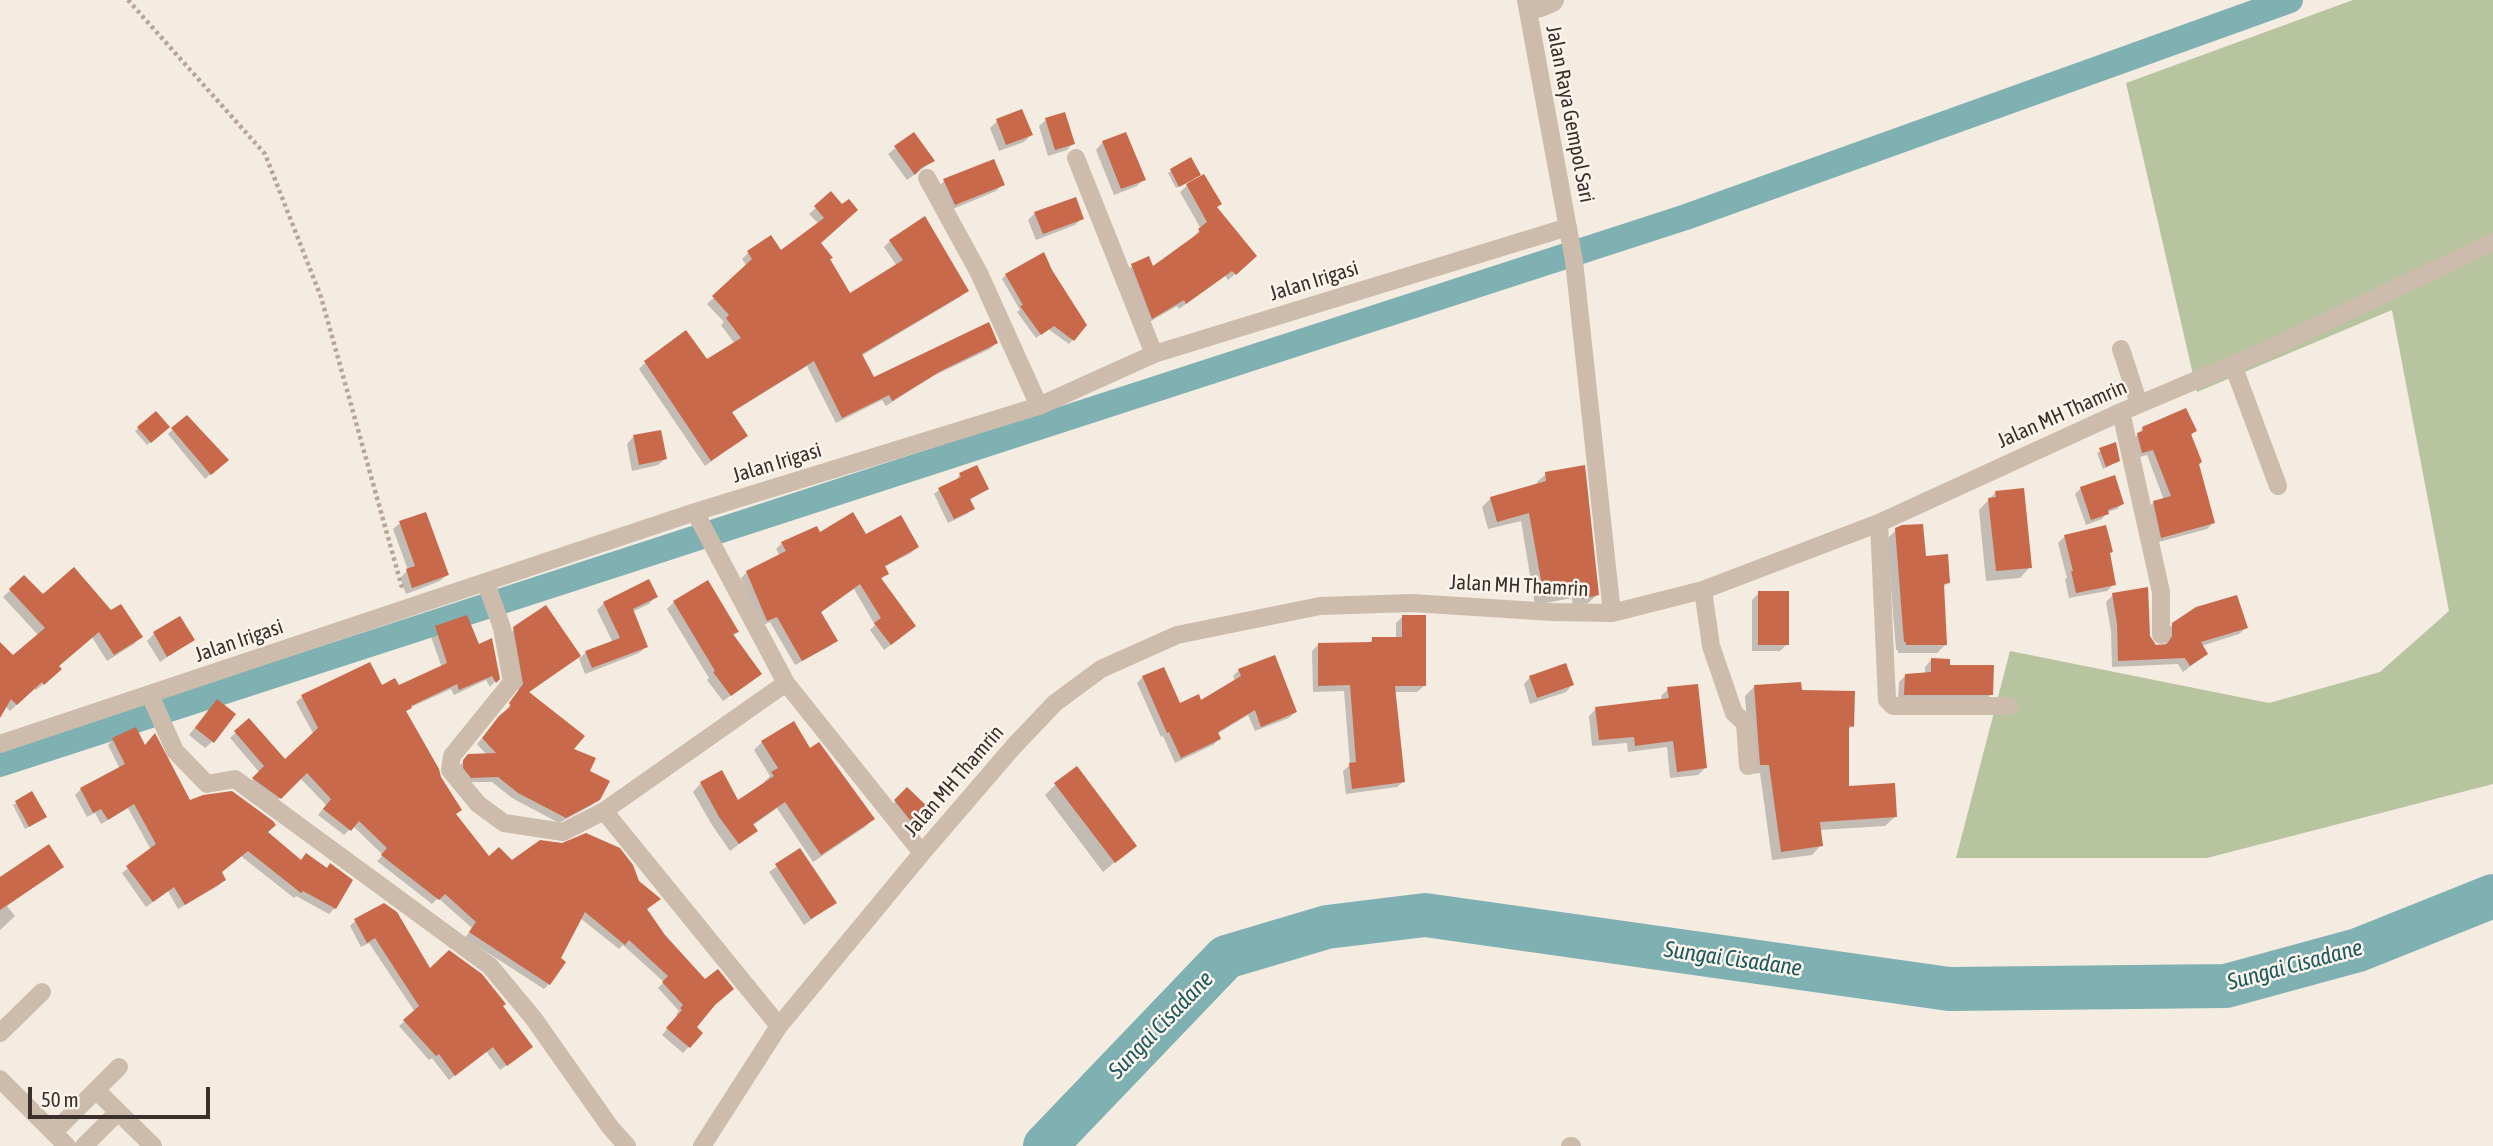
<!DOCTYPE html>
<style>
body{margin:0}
#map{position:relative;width:2493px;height:1146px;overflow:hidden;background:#f4ebe1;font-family:"Asap Condensed",sans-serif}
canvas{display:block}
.scale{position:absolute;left:28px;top:1087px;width:182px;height:32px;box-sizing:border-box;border:4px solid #3b302b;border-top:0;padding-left:9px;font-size:21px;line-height:24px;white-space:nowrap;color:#3b302b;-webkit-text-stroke:5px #fbf5ee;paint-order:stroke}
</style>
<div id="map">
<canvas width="2493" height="1146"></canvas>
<div class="scale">50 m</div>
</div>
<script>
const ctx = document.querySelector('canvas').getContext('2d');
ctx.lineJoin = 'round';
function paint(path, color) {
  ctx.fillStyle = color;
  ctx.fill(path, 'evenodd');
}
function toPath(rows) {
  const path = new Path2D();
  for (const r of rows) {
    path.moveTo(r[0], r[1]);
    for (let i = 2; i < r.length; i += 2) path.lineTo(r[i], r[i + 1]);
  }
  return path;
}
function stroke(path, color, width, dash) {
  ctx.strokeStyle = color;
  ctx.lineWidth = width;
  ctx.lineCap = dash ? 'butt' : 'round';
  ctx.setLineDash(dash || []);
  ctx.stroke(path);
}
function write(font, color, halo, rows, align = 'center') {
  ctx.font = font + ' "Asap Condensed",sans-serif';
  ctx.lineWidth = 5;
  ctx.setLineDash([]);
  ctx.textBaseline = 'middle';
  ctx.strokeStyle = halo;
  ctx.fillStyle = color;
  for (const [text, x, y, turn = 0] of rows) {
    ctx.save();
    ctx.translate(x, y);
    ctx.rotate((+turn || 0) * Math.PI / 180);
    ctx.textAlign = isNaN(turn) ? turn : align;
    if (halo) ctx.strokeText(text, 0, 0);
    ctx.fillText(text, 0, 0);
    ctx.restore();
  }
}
paint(toPath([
 [2353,0,2493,0,2493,784,2207,858,1956,858,2010,651,2269,703,2380,672,2449,611,2392,310,2197,392,2126,83]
]), '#b8c4a0');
paint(toPath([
 [1021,111,1031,135,1024,142,999,151,990,128,997,121],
 [1046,120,1073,143,1067,150,1048,156,1039,126],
 [913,134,933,161,907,180,888,154],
 [1125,134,1144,179,1137,186,1114,195,1096,150,1102,143],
 [1190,159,1199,175,1192,181,1216,208,1249,262,1228,280,1225,276,1179,309,1177,306,1146,324,1125,272,1132,266,1148,258,1153,268,1194,238,1193,237,1201,229,1180,192,1192,181,1176,188,1168,173],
 [944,181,1003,184,996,191,948,211,938,187],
 [831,194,819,243,849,296,897,266,884,247,890,241,966,291,960,297,861,356,874,380,996,343,990,349,933,376,886,406,882,400,836,423,807,366,731,413,746,436,705,466,639,369,646,362,706,361,735,344,721,325,724,322,707,304,747,266,742,259,748,253,781,253,819,224,809,214],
 [1035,213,1082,218,1075,225,1036,240,1028,220],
 [1051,271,1085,325,1069,344,1048,329,1036,338,1017,312,1020,310,1002,279,1006,275],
 [156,413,168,427,147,445,135,431],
 [2143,428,2195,431,2190,436,2213,523,2207,529,2155,543,2147,509,2153,503,2164,500,2147,455,2136,458,2132,441],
 [173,429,222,464,205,479,168,434],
 [633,437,665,459,658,465,632,471,627,444],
 [2115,444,2118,461,2103,469,2097,453],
 [960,474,987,489,968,501,973,509,967,514,948,523,934,494,940,489,956,481],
 [1546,474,1597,595,1588,603,1573,606,1572,598,1535,605,1521,521,1488,529,1482,507,1491,498,1537,486,1537,482],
 [2081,488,2122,504,2117,509,2107,512,2102,519,2086,525,2075,494],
 [1996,492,2030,567,2020,578,1986,581,1979,510],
 [400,523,447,575,440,581,406,594,400,578,408,570,393,529],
 [1896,530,1948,583,1942,588,1946,644,1937,653,1898,653,1898,650,1896,650,1887,539],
 [819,534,865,536,917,547,911,553,884,567,887,573,880,580,908,632,884,650,870,630,875,625,854,589,820,613,836,640,830,646,795,665,770,622,761,626,741,578,747,572,780,556,776,549,782,543],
 [2065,536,2111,552,2108,555,2114,584,2107,591,2069,598,2065,579,2067,578,2058,543],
 [24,577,43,597,111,612,141,637,134,644,107,661,92,637,57,667,53,676,36,690,34,688,10,711,5,706,0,714,0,644,13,658,39,636,3,597],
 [707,582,737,632,733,636,753,680,723,701,707,680,709,678,667,609,674,602],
 [1759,593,1787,644,1780,651,1752,651,1752,600],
 [2113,595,2154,646,2165,647,2166,631,2173,624,2246,628,2239,634,2201,646,2206,654,2183,672,2178,664,2112,667,2111,631,2106,602],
 [655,597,649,604,632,612,646,647,639,653,585,674,578,656,528,693,587,772,599,799,592,805,559,823,512,798,492,782,465,782,458,767,463,762,487,755,477,744,506,711,518,691,509,634,515,629,545,608,580,658,586,652,613,643,597,610,604,603],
 [1403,616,1424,686,1417,692,1394,692,1404,781,1397,787,1346,794,1343,771,1350,765,1344,691,1313,692,1312,651,1318,645,1368,644,1373,639,1396,639,1396,623],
 [466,617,478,646,498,678,490,687,486,680,454,695,451,689,409,708,405,713,455,815,489,859,638,882,658,899,646,910,711,1007,694,1027,701,1033,683,1053,662,1035,678,1016,676,1014,679,1011,658,988,664,982,623,945,619,949,580,918,558,959,549,984,544,989,465,938,472,928,438,898,432,904,377,861,383,855,353,826,344,835,318,815,326,805,300,778,275,803,248,784,260,773,230,738,249,720,285,762,314,735,296,702,302,697,370,664,381,688,399,688,442,668,430,634,435,628],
 [180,618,193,639,160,662,147,641,154,634],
 [1931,660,1948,666,1991,694,1985,701,1898,701,1899,682,1906,675,1925,674,1925,667],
 [1239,670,1295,712,1289,718,1255,731,1248,715,1217,734,1219,739,1213,745,1175,763,1163,736,1161,737,1137,683,1143,677,1179,705,1200,703,1235,681,1233,676],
 [1530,677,1572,685,1566,692,1530,704,1524,684],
 [1754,687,1852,726,1847,731,1847,788,1895,817,1885,826,1819,830,1821,845,1812,855,1772,860,1760,773,1751,774,1745,696],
 [1668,689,1705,768,1698,775,1670,778,1667,747,1628,752,1627,743,1592,746,1589,716,1596,709,1662,700,1661,696],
 [210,708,212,742,205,748,189,735],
 [114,739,144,747,189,802,266,832,300,861,326,869,330,865,335,908,329,914,296,896,294,898,241,856,220,873,224,880,218,886,178,909,168,891,146,907,122,873,151,850,128,808,101,824,95,813,87,817,75,795,81,789,120,769,108,745],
 [762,742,810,750,873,819,865,827,813,862,777,808,752,826,756,831,730,851,712,825,693,792,701,783,738,802,766,783,764,782,770,776,754,750],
 [1056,784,1135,845,1103,872,1045,795],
 [907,790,927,809,907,831,889,808],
 [32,794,45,817,25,829,13,805],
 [800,850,834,903,804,925,769,872],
 [62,867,7,906,15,916,0,930,0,879],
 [355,921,430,971,501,1006,525,1052,500,1070,486,1051,449,1080,432,1058,429,1060,399,1026,415,1012,369,943,361,947,350,926]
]), '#0003');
stroke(toPath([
 [0,764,1686,217,2290,0]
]), '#7fb0b2', 26);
stroke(toPath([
 [1045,1146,1226,957,1327,927,1425,915,1949,989,2226,986,2358,950,2493,896]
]), '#7fb0b2', 44);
paint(toPath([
 [1022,109,1033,135,1006,145,996,119],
 [1065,112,1075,144,1055,150,1045,118],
 [914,132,935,161,921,168,915,175,894,146],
 [1126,132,1146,180,1121,189,1102,141],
 [1191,157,1201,175,1179,187,1170,169],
 [994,159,1005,185,955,205,943,179],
 [1204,174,1222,204,1217,207,1257,256,1236,275,1232,271,1186,304,1184,300,1152,319,1131,264,1149,256,1153,266,1200,232,1198,229,1207,222,1186,184],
 [831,191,842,204,849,199,858,210,821,243,833,258,830,259,850,293,903,260,889,240,925,216,969,291,862,354,874,377,989,322,998,343,941,371,892,401,889,395,842,418,814,361,732,412,748,436,711,461,644,361,686,330,707,359,741,338,726,318,729,315,712,296,752,259,747,251,771,235,781,250,824,218,814,206],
 [1076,197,1084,219,1043,234,1034,212],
 [1044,252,1052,270,1087,325,1074,341,1054,326,1041,335,1020,306,1023,305,1005,274],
 [2186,408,2197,431,2191,434,2202,462,2199,464,2215,523,2161,538,2153,501,2171,496,2153,450,2142,453,2137,433,2143,431,2142,427],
 [156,411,170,427,151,443,137,427],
 [187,415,229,460,211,475,171,428],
 [661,430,667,459,639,465,633,435],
 [2116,442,2120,461,2106,467,2099,448],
 [977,465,989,489,970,499,975,509,954,519,938,488,961,477,959,473],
 [1585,465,1599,595,1582,599,1580,591,1544,597,1529,513,1497,522,1490,497,1546,481,1545,472],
 [2115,475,2124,504,2108,510,2109,514,2091,520,2080,487],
 [2024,488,2032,568,1996,571,1988,498,1996,497,1995,491],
 [426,512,449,575,412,588,406,569,415,566,399,521],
 [853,512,866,534,901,515,919,547,885,566,889,574,881,578,916,626,891,645,874,623,881,618,860,584,821,612,838,641,802,661,777,617,767,621,746,571,786,551,781,542,817,526,820,532],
 [1923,524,1926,556,1948,554,1950,583,1944,584,1947,645,1906,645,1906,642,1904,642,1895,528,1902,525],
 [2106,525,2113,552,2110,553,2116,585,2076,593,2071,571,2073,571,2064,535],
 [74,567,111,610,121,604,143,637,114,655,99,632,59,666,62,669,44,685,42,682,17,705,11,699,0,718,0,642,13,655,45,628,9,589,24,575,43,594],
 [649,579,658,597,633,609,648,647,592,668,585,651,620,638,603,602],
 [708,580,739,632,733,634,762,674,731,696,713,672,715,671,673,601],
 [2148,587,2150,636,2156,645,2167,644,2172,636,2172,623,2196,607,2237,595,2248,628,2201,642,2208,654,2190,666,2185,658,2118,661,2117,624,2112,593],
 [1758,591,1789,591,1789,645,1758,645],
 [546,605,581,656,529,692,585,736,574,749,596,758,590,771,610,781,600,800,566,818,518,793,498,777,471,778,463,768,463,760,468,754,496,753,482,738,499,716,511,706,509,703,523,684,513,627],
 [467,615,479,644,492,638,500,679,496,683,492,676,459,690,457,684,411,706,412,708,406,711,439,769,441,777,462,810,456,814,489,856,499,847,512,860,540,840,562,843,586,833,620,848,633,865,639,881,661,899,647,909,665,935,705,979,718,969,734,989,715,1005,697,1027,703,1033,690,1048,666,1028,682,1010,680,1008,683,1005,662,982,668,976,629,940,625,945,585,912,561,958,566,962,550,985,469,932,476,922,445,894,439,900,381,855,387,848,359,821,351,831,323,809,331,799,307,773,281,799,252,778,264,766,234,731,249,718,285,759,318,728,301,695,370,662,382,685,395,678,399,685,447,663,435,626],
 [1402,615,1426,615,1426,686,1395,686,1405,782,1352,789,1349,763,1356,762,1350,685,1318,686,1318,643,1372,642,1372,637,1402,637],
 [180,616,195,640,167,657,153,632],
 [1275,655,1297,712,1261,727,1255,710,1218,732,1221,739,1181,758,1169,732,1167,733,1142,676,1164,667,1180,703,1199,694,1201,700,1241,676,1238,669],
 [1931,658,1950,659,1950,665,1994,665,1993,695,1904,695,1905,674,1931,672],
 [1566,663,1574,685,1537,698,1529,676],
 [1801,682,1802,690,1855,691,1854,727,1849,726,1849,786,1895,783,1897,817,1820,822,1823,846,1781,852,1769,765,1760,765,1754,685],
 [1698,684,1707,768,1677,772,1673,741,1635,746,1634,737,1599,740,1595,707,1669,698,1667,687],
 [217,699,236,714,214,743,195,728],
 [794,721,810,748,819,742,875,819,821,855,785,802,753,824,758,831,739,844,719,817,700,782,722,770,738,800,774,776,771,772,778,768,761,741],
 [136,727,145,745,155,733,190,800,203,795,232,791,273,821,276,825,268,832,301,860,306,853,327,868,330,863,353,880,336,909,303,891,301,893,248,851,222,872,226,880,185,905,174,887,153,902,126,866,156,844,134,804,108,820,101,809,93,813,80,788,125,764,112,738],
 [1077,766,1137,846,1115,863,1054,783],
 [907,787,930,809,914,825,894,800],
 [32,791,47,817,29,827,15,801],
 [49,844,64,867,0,910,0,877],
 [800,848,837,903,811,919,775,864],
 [384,903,397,912,430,968,449,950,482,974,506,1004,503,1006,533,1047,507,1066,493,1047,455,1076,439,1054,436,1056,403,1020,419,1006,375,938,367,943,354,919]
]), '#c8694b');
stroke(toPath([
 [128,0,265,154,321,297,403,591]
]), '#b9a596', 4.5, [3.5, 3.5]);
stroke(toPath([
 [1526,0,1574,261,1612,613],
 [1528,11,1541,8,1553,3,1555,0],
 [1076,158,1154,354],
 [927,178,979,273,1039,406],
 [2121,349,2139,404],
 [2233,365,2278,486],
 [2121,412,2161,592,2161,635],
 [695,512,786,683,922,853],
 [1879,523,1887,700,1893,706,2009,706],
 [486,583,502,628,512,682,452,756,450,770,478,804,504,823,563,832,604,811,779,1026],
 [1703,590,1711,646,1734,713,1745,723,1748,766],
 [150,695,175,751,207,784,235,779,490,966,534,1019,610,1127,627,1146],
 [0,744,695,512,1039,406,1154,354,1568,227],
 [604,811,786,683],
 [0,1033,42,992],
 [0,1079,67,1146],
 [96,1090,153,1146],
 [54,1132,119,1067],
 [84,1146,118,1112],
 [702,1146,779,1026,922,853,1014,746,1055,703,1101,669,1177,635,1320,606,1412,603,1552,612,1612,613,1703,590,1879,523,2121,412,2265,351,2493,242],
 [1570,1146,1572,1146]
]), '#cdbbac', 18);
write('21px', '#3b302b', '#fbf5ee', [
 ["Jalan Raya Gempol Sari",1570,114,79],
 ["Jalan Irigasi",1314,281,-17],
 ["Jalan MH Thamrin",2062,414,-24],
 ["Jalan Irigasi",777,463,-17],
 ["Jalan MH Thamrin",1519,586,3],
 ["Jalan Irigasi",239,641,-19],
 ["Jalan MH Thamrin",954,781,-49]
]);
write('italic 23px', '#1f5a5e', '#fbf5ee', [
 ["Sungai Cisadane",1733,959,8],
 ["Sungai Cisadane",2295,965,-15],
 ["Sungai Cisadane",1161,1025,-46]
]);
</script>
